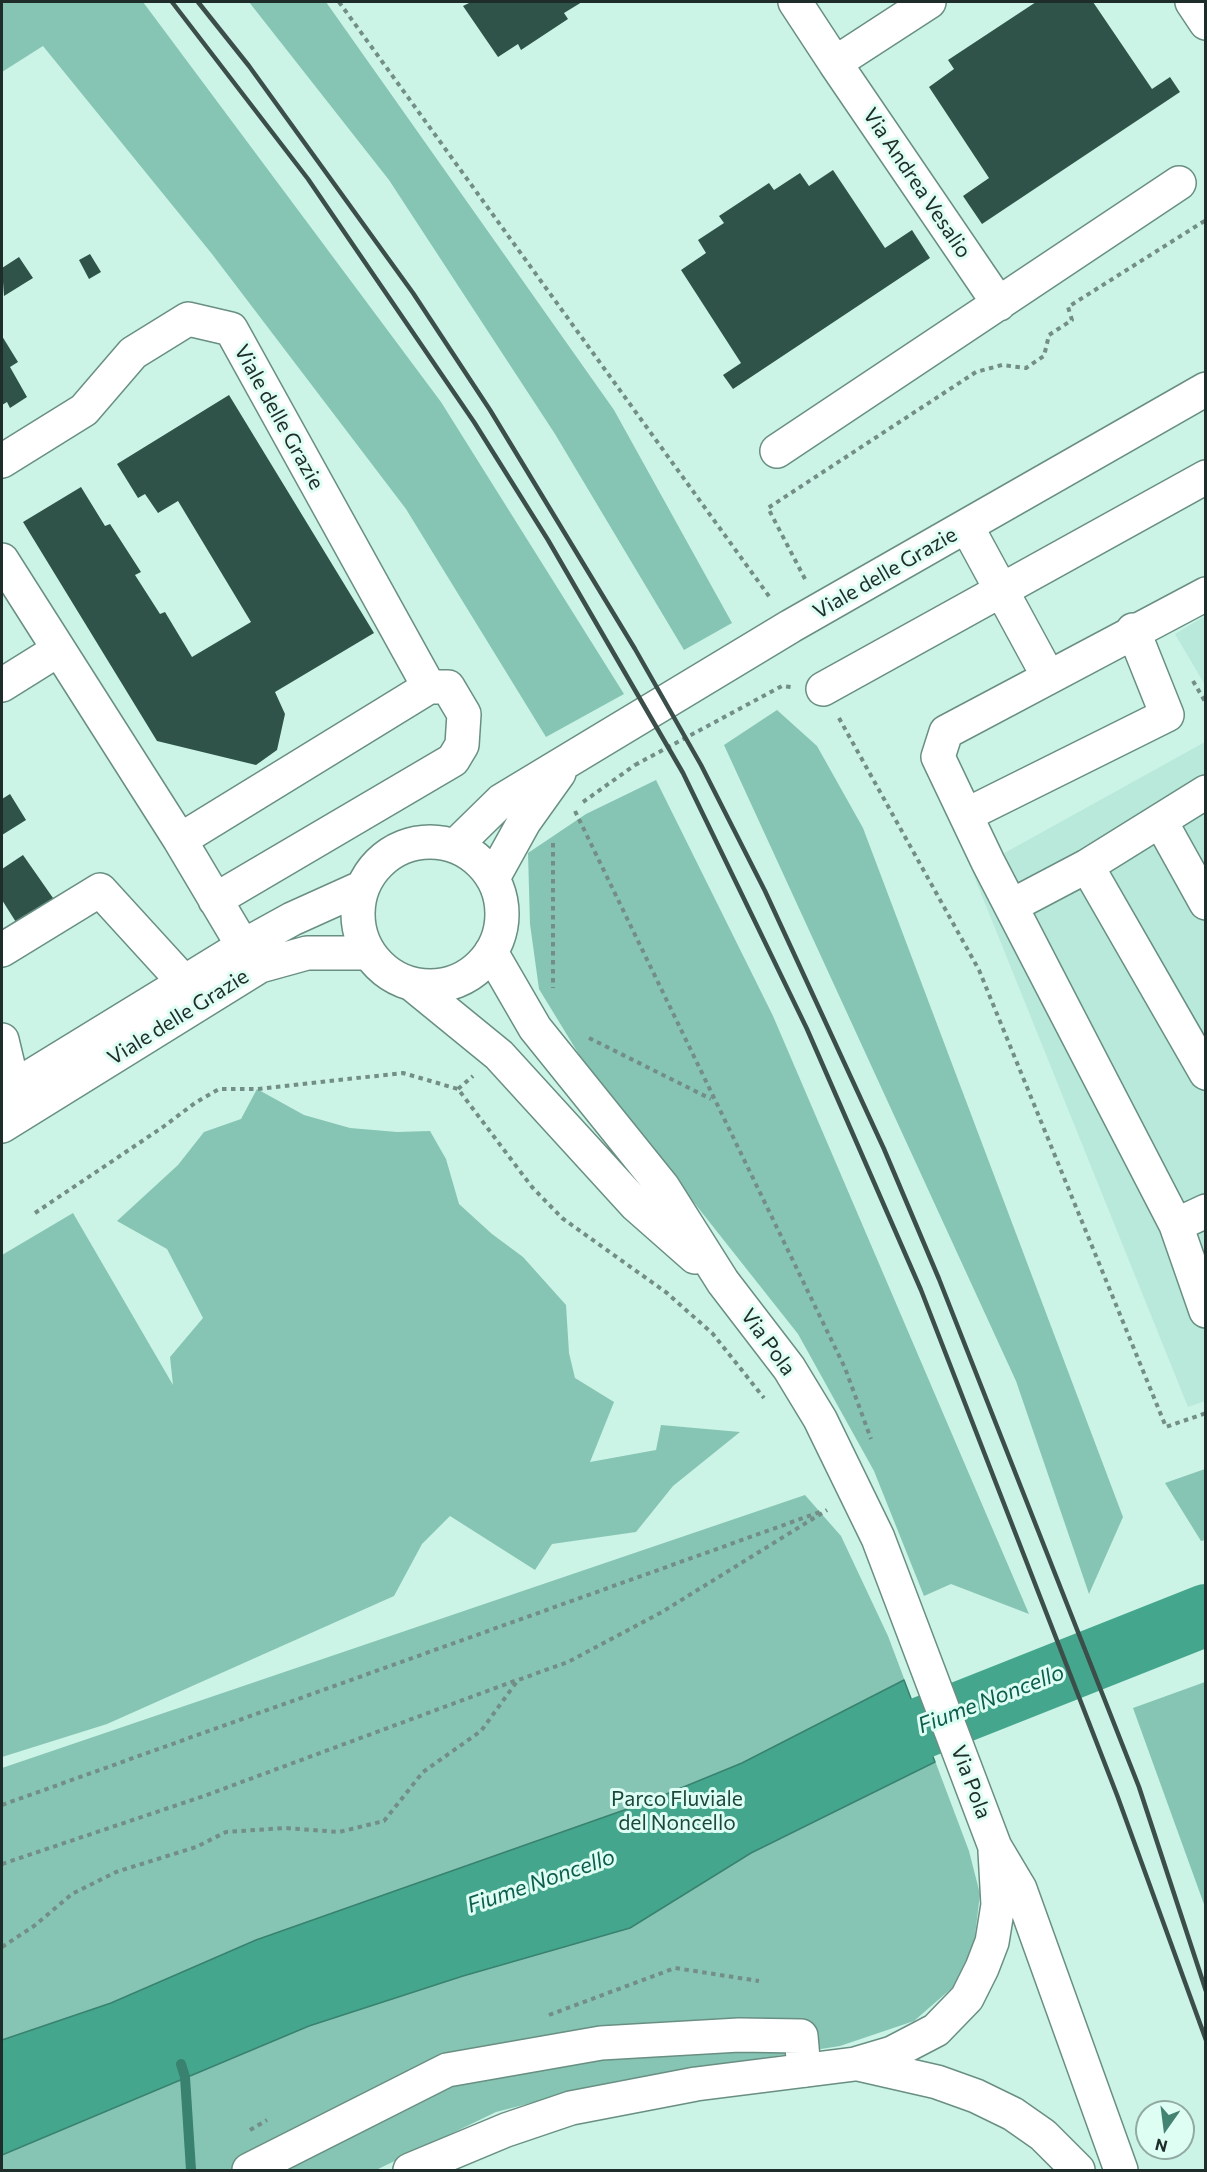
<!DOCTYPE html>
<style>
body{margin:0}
#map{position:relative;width:1207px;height:2172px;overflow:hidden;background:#cbf3e6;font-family:Commissioner,sans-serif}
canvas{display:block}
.frame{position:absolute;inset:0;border:3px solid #1e2d29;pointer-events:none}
.north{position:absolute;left:1135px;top:2100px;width:60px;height:60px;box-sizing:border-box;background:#defef4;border:2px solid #91aaa3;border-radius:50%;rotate:194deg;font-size:16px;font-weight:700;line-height:24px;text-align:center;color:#1e2d29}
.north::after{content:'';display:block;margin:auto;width:21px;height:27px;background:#438372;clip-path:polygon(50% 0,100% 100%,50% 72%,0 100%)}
</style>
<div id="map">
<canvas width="1207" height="2172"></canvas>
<div class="frame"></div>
<div class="north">N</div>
</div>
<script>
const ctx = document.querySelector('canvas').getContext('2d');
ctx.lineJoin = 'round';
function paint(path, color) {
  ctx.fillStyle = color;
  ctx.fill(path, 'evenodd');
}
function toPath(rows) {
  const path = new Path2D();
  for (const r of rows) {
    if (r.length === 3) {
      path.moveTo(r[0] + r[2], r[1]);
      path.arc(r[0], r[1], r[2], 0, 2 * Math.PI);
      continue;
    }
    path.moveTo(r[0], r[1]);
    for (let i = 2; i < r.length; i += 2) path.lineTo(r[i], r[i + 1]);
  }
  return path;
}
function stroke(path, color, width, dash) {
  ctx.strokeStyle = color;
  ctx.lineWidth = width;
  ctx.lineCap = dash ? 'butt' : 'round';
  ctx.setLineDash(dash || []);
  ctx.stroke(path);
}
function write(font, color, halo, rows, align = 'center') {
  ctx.font = font + ' Commissioner,sans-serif';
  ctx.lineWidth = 6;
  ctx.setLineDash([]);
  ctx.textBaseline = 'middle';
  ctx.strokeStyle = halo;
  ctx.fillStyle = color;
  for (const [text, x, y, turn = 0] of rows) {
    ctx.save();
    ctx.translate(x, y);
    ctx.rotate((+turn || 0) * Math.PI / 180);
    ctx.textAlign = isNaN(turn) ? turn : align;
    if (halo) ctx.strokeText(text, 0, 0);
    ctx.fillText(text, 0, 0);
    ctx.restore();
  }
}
paint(toPath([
 [1205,616,1205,685,1175,634],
 [1205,742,1205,1401,1188,1407,972,871]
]), '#b8e9da');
paint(toPath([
 [2,2,143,2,441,402,624,694,546,737,406,509,212,254,43,46,2,72],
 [249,2,326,2,614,410,732,623,684,650,555,434,389,180],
 [777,710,817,746,863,828,1123,1517,1089,1594,1016,1381,724,745],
 [656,780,773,1016,1029,1614,951,1584,924,1596,874,1471,798,1334,586,1066,539,989,530,924,528,853,586,814],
 [257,1089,304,1115,350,1128,397,1132,430,1131,446,1159,459,1204,492,1234,523,1257,566,1305,569,1353,575,1378,614,1402,590,1462,656,1450,661,1425,740,1432,673,1486,636,1532,552,1544,535,1570,450,1516,422,1544,394,1596,107,1724,2,1757,2,1255,73,1213,173,1385,170,1357,203,1318,167,1249,117,1221,178,1165,204,1132,241,1119],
 [1205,1469,1205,1540,1201,1541,1165,1483],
 [805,1495,841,1536,888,1636,969,1851,980,1894,974,1944,953,1987,914,2021,840,2046,617,2081,496,2112,376,2170,2,2170,2,1768],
 [1205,1682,1206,1682,1205,1907,1133,1708]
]), '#86c5b3');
const water = toPath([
 [904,1680,935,1762,751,1853,630,1928,463,1976,309,2026,2,2155,2,2040,111,2003,256,1940,647,1802,742,1763,904,1680]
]);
paint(water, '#45a68e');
stroke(water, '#398270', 1.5);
stroke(toPath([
 [181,2064,185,2077,191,2170]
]), '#398270', 10);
stroke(toPath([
 [843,1759,1206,1615]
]), '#45a68e', 62);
paint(toPath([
 [471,2,582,2,564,13,568,19,521,50,518,44,498,57,463,6],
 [1036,2,1093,2,1152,89,1170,77,1180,92,982,224,963,196,989,178,929,87,954,69,948,60],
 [833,170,885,248,912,230,930,258,733,389,723,375,741,363,681,270,706,253,698,240,724,223,719,216,769,183,774,190,800,173,809,186],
 [90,254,101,272,89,279,79,260],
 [19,257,33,278,4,296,2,268],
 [2,336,18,362,10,367,27,397,10,408,7,402,2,405],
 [229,395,374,633,275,692,285,714,277,750,256,765,157,741,23,522,81,487,105,526,110,524,141,572,135,575,160,614,165,612,192,657,251,622,178,501,158,513,145,494,138,498,117,464],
 [10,794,26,820,2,835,2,799],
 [23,855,60,908,21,930,2,900,2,869]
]), '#2f5349');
const minor = toPath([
 [795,2,835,63,929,2],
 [1192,2,1206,23],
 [835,63,999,304],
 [777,451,1179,183],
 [2,461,84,410,133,353,188,319,231,329,429,687],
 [967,527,1048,676],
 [2,560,180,840,243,946],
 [1206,594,946,732,938,757,988,862,1176,1225,1206,1211],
 [2,685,58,650],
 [823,689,1206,477],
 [966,815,1167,715,1133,630],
 [1161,822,1206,903],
 [180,840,429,687,448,687,464,714,462,745,453,760,215,900],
 [1087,866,1206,1073],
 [1013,905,1087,866,1206,792],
 [2,950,100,890,184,982],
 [2,1040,13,1086],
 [1176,1225,1206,1311],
 [249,2170,447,2070,601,2043,739,2035,801,2036,804,2070]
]);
const major = toPath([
 [430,914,72],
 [455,846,501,801,791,626,1206,389],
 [493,878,524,822,559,773],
 [491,952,535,1028,663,1187,723,1282,789,1368,820,1419,878,1538,995,1847,1020,1889,1121,2170],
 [412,984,499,1055,636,1205,695,1257],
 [2,1094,243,946,292,919,363,887],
 [2,1126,260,966,307,953,369,953],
 [858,2064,937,2082,976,2096,1013,2114,1043,2135,1078,2170],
 [410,2170,506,2130,571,2108,696,2084,855,2064,892,2053,936,2030,967,1998,982,1968,992,1942,998,1905,995,1851]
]);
stroke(minor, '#698f83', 36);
stroke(major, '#698f83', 36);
stroke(toPath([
 [339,2,771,599],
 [805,579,768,508,976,372,1002,365,1026,368,1044,356,1049,335,1072,320,1068,307,1206,220],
 [1193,681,1206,703],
 [839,718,979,970,1166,1427,1206,1413],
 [635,765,782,686,791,687],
 [583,802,635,765],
 [575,811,845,1368,871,1439],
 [553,843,553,988],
 [589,1038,711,1099],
 [458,1089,473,1076],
 [35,1213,163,1127,195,1103,219,1089,257,1089,403,1073,458,1089,532,1187,562,1218,667,1293,713,1334,764,1398],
 [2,1805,820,1512],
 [2,1864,204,1796,517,1680],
 [2,1947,34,1926,72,1894,116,1872,196,1847,226,1832,285,1828,339,1832,384,1821,423,1772,481,1731,518,1680,568,1662,662,1612,827,1510],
 [549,2015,675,1968,759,1981],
 [250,2130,267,2120]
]), '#738e86', 4, [4.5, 4.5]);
stroke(minor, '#fff', 33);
stroke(major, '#fff', 33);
stroke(toPath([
 [172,2,308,179,474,422,548,540,683,773,807,1029,921,1290,1117,1795,1206,2040],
 [198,2,249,66,413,293,490,410,635,649,701,765,765,891,884,1149,939,1279,1139,1787,1206,1991]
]), '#3b4e49', 4.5);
write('21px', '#1e2d29', '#defef4', [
 ["Via Andrea Vesalio",917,183,56],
 ["Viale delle Grazie",279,417,61],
 ["Viale delle Grazie",885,573,-30],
 ["Viale delle Grazie",178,1017,-32],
 ["Via Pola",768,1342,54],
 ["Via Pola",971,1782,69]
]);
write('21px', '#1c473c', '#defef4', [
 ["Parco Fluviale",677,1799],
 ["del Noncello",677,1823]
]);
write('italic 22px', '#0c5d4c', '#defef4', [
 ["Fiume Noncello",991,1699,-21],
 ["Fiume Noncello",541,1881,-19]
]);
</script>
